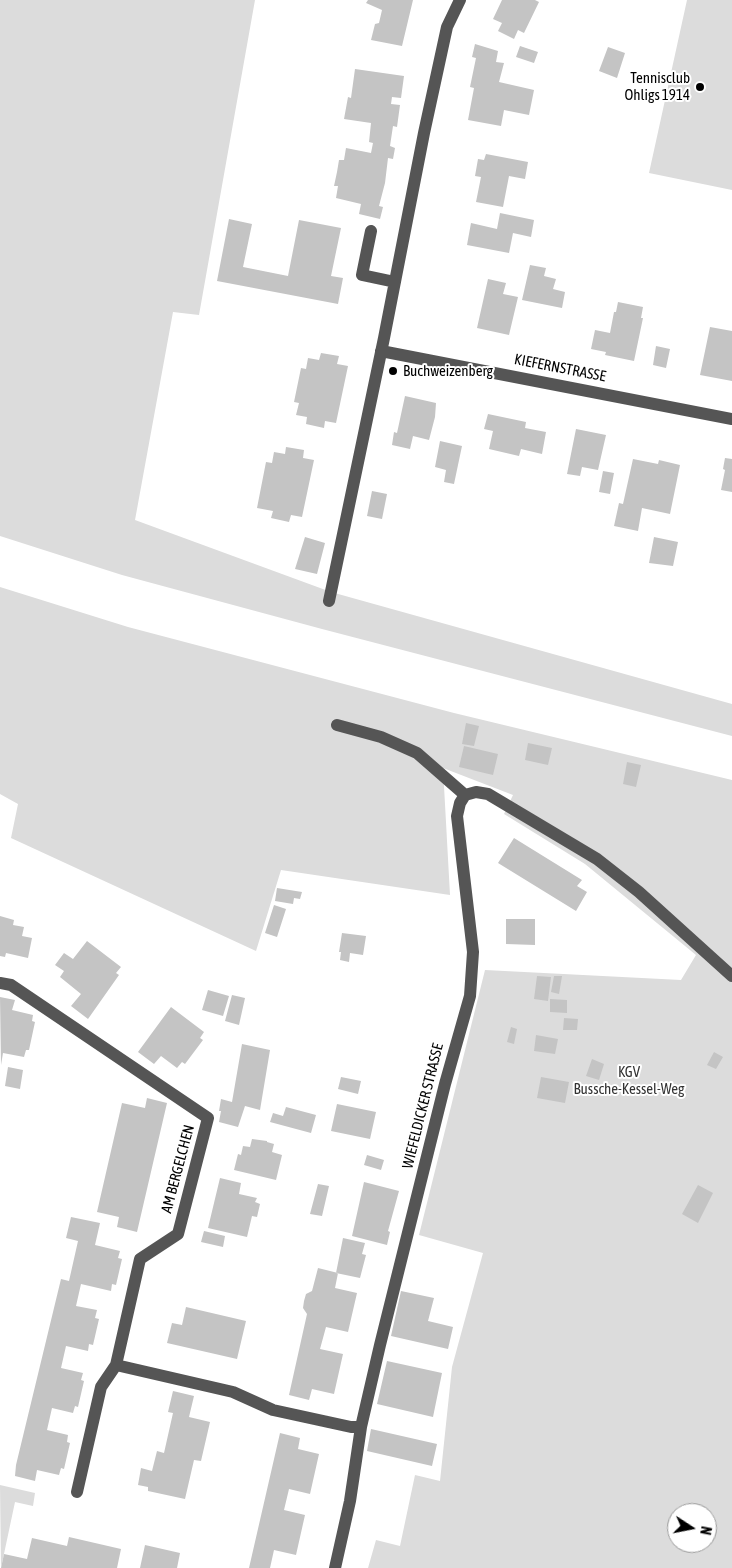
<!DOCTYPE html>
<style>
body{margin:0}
#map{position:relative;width:732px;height:1568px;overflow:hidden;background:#fff;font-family:"Asap Condensed",sans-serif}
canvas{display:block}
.north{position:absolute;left:667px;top:1503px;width:50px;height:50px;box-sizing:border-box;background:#fff;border:1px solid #999;border-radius:50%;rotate:101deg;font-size:14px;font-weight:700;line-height:20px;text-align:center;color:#000}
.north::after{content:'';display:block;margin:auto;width:18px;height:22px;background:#000;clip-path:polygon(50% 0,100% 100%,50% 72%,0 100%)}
</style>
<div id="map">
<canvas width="732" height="1568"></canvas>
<div class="north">N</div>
</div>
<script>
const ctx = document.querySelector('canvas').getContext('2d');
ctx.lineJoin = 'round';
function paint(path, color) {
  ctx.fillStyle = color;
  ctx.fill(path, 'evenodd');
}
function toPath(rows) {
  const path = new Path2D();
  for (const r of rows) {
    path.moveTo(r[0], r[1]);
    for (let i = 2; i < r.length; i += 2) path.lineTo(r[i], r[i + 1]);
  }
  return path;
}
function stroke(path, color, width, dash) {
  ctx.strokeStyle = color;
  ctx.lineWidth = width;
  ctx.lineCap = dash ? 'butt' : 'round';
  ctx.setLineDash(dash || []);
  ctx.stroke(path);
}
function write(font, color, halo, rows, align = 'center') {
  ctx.font = font + ' "Asap Condensed",sans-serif';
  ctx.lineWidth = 4;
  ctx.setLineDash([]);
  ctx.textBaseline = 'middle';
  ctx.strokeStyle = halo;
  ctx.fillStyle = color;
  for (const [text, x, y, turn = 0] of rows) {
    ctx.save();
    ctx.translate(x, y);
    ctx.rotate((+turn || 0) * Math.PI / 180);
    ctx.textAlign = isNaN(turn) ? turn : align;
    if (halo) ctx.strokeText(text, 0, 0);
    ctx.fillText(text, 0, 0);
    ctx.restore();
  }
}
paint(toPath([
 [0,0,255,0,199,315,173,312,135,520,331,592,732,704,732,736,322,629,122,575,0,536],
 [687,0,732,0,732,190,649,173],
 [0,587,128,627,454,713,732,780,732,1568,368,1568,376,1540,400,1546,415,1475,440,1481,452,1367,483,1253,419,1235,485,970,681,980,696,955,585,864,504,814,513,795,443,768,450,895,281,870,256,951,11,838,18,804,0,794],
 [677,1513,707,1513,707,1543,677,1543],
 [0,1485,35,1493,33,1506,15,1502,1,1568]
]), '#dcdcdc');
paint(toPath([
 [368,0,413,0,402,46,371,40,375,24,379,23,382,10,366,3],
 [502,0,535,0,539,2,524,33,518,30,514,39,498,31,502,23,493,19],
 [475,44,498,51,496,62,504,63,499,82,534,90,529,115,504,110,501,126,468,120,474,88,470,87,476,58,472,57],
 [520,46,538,52,534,63,516,57],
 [608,47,625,53,617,78,599,71],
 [355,69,404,76,401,98,392,97,391,104,400,105,397,127,393,126,390,146,395,148,393,159,388,158,385,183,379,206,383,207,380,219,359,214,361,204,336,198,338,186,334,186,337,172,339,160,344,160,346,148,371,153,373,143,369,142,371,123,344,119,348,97,351,98],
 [486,154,528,162,525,179,509,176,503,207,476,202,481,177,475,176,478,159,484,160],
 [500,213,534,220,531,237,513,233,509,253,467,245,471,223,497,229],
 [229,219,252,224,243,267,288,276,299,220,341,228,331,276,343,278,338,304,217,281],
 [530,265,546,268,544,276,556,279,553,289,565,292,562,308,522,300],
 [488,279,506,283,503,294,518,297,509,335,477,328],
 [618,302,643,307,641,318,643,318,634,361,605,355,606,352,591,349,595,330,610,333,614,312,616,312],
 [710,327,732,331,732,381,700,375],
 [656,346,670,349,666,368,653,365],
 [321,353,339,356,337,364,348,366,336,423,325,421,324,428,306,424,307,417,296,415,299,403,294,402,301,368,306,369,308,358,319,360],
 [405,396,436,403,435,417,429,440,413,436,410,449,392,445,394,432,397,433],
 [488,414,526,422,525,428,546,432,542,454,521,449,519,456,489,449,493,431,484,429],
 [576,429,606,435,598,470,582,467,580,476,567,474],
 [440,441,462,446,454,484,444,482,446,470,435,467],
 [286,447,304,450,303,458,314,460,302,517,291,515,289,522,271,518,273,511,257,508,266,462,272,463,274,452,285,454],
 [725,458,732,459,732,492,721,490,725,470,723,469],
 [633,459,658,464,659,460,680,465,670,514,642,508,638,531,614,526,619,503,623,504],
 [603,471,614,473,610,494,599,492],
 [372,491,387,494,382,519,367,516],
 [305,537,325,543,317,574,295,569],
 [654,537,678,542,673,566,649,563],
 [466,723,479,726,474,746,462,744],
 [528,743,552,748,548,765,525,760],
 [464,746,498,754,493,775,459,767],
 [627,762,641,765,636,787,623,784],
 [514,838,582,880,577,886,587,892,576,911,498,863],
 [277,888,302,892,300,899,294,898,293,904,275,901],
 [274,905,286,909,277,937,265,933],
 [0,916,14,920,13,925,24,927,22,936,32,938,28,958,6,953,5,957,0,956],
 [506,919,535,919,535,945,506,944],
 [342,933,366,936,363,955,350,953,349,962,340,960,341,952,339,952],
 [87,941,121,967,116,973,119,975,88,1019,71,1006,81,994,60,977,64,971,55,965,64,953,73,959],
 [537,976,551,977,548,1001,534,999],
 [554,976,562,976,559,994,551,992],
 [208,990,229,996,223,1016,202,1010],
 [232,995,245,998,239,1025,225,1021],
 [0,997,15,1000,12,1010,33,1015,32,1021,35,1022,29,1050,26,1050,24,1057,3,1053,1,1065],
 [550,999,567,1000,567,1013,550,1012],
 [171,1007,204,1032,200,1038,203,1040,185,1064,182,1062,177,1068,161,1056,154,1064,138,1052],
 [564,1018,578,1019,577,1030,563,1030],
 [511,1027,517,1029,514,1044,507,1042],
 [536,1035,558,1039,555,1054,534,1051],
 [242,1044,270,1050,260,1110,245,1106,238,1127,219,1122,221,1111,219,1111,221,1099,232,1102],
 [714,1052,723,1057,716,1069,707,1065],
 [592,1059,604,1064,599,1080,586,1076],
 [8,1067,23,1070,20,1089,5,1086],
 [341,1077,361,1081,358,1094,338,1089],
 [541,1077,569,1082,565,1103,537,1098],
 [147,1098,167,1103,137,1232,117,1227,119,1217,97,1212,122,1103,145,1108],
 [337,1104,376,1112,370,1139,331,1131],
 [286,1107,316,1115,311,1133,270,1122,273,1113,283,1116],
 [252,1139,267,1141,267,1142,274,1144,272,1152,282,1155,276,1180,234,1170,238,1154,241,1155,243,1146,250,1147],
 [367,1155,384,1160,381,1170,364,1165],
 [220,1178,241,1183,239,1194,257,1198,255,1202,260,1204,257,1217,252,1216,247,1237,208,1228],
 [364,1182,399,1191,388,1231,390,1232,387,1245,352,1236],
 [318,1184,329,1186,322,1216,310,1214],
 [698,1185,713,1193,698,1223,682,1214],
 [71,1217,100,1223,95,1245,120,1251,118,1258,122,1259,116,1285,112,1284,111,1291,81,1284,76,1306,97,1310,95,1318,99,1319,93,1345,89,1344,88,1351,66,1346,61,1368,83,1373,81,1380,84,1381,78,1407,75,1406,73,1413,52,1408,47,1430,68,1435,67,1442,70,1443,64,1469,61,1468,59,1475,37,1470,35,1481,15,1476,16,1465,61,1279,69,1281,78,1241,66,1238],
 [204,1231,225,1236,223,1247,201,1242],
 [343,1238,365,1243,362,1254,366,1255,360,1278,336,1273],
 [318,1268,338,1273,335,1288,357,1293,348,1332,326,1327,320,1349,343,1354,334,1394,312,1389,309,1400,289,1395,307,1314,303,1308,304,1301,306,1294,312,1291],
 [401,1291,434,1298,428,1321,453,1327,448,1349,391,1336],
 [186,1307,246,1321,237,1359,167,1343,172,1323,182,1325],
 [387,1361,442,1373,433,1417,377,1404],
 [173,1391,194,1396,189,1417,210,1422,201,1461,194,1460,185,1499,148,1491,148,1487,138,1485,141,1468,152,1471,157,1451,164,1453,173,1413,168,1412],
 [371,1429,437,1444,432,1466,367,1451],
 [280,1433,300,1438,298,1449,319,1454,310,1494,289,1489,284,1510,305,1515,296,1555,274,1550,270,1568,249,1568],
 [69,1537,121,1549,117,1568,1,1568,4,1554,27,1559,32,1538,67,1546],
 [145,1545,180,1553,177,1568,140,1568]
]), '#c4c4c4');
stroke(toPath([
 [371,231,362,275,395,282],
 [381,351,732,419],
 [329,601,384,338,424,133,447,27,460,0],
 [337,725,381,737,417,753,465,795],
 [465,795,476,792,488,794,597,859,639,892,732,976],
 [0,983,11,985,208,1118,178,1234,140,1259,116,1365,101,1387,77,1492],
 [116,1365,233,1392,273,1410,351,1427,361,1427],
 [335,1568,350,1501,361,1427,380,1345,445,1084,470,996,473,952,457,816,460,803,465,795]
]), '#555', 12);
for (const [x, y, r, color] of [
 [700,87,5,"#000"],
 [393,371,5,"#000"]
]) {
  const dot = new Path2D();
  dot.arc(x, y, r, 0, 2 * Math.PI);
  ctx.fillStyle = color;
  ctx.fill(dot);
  stroke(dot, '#fff', 2);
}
write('15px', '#000', '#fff', [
 ["Tennisclub",690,78],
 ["Ohligs 1914",690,95],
 ["Buchweizenberg",403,371,"left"]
], 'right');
write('15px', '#000', '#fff', [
 ["KIEFERNSTRASSE",560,368,11],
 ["WIEFELDICKER STRASSE",423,1106,-76],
 ["AM BERGELCHEN",178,1169,-75]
]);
write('15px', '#333', '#fff', [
 ["KGV",629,1072],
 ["Bussche-Kessel-Weg",629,1089]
]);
</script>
